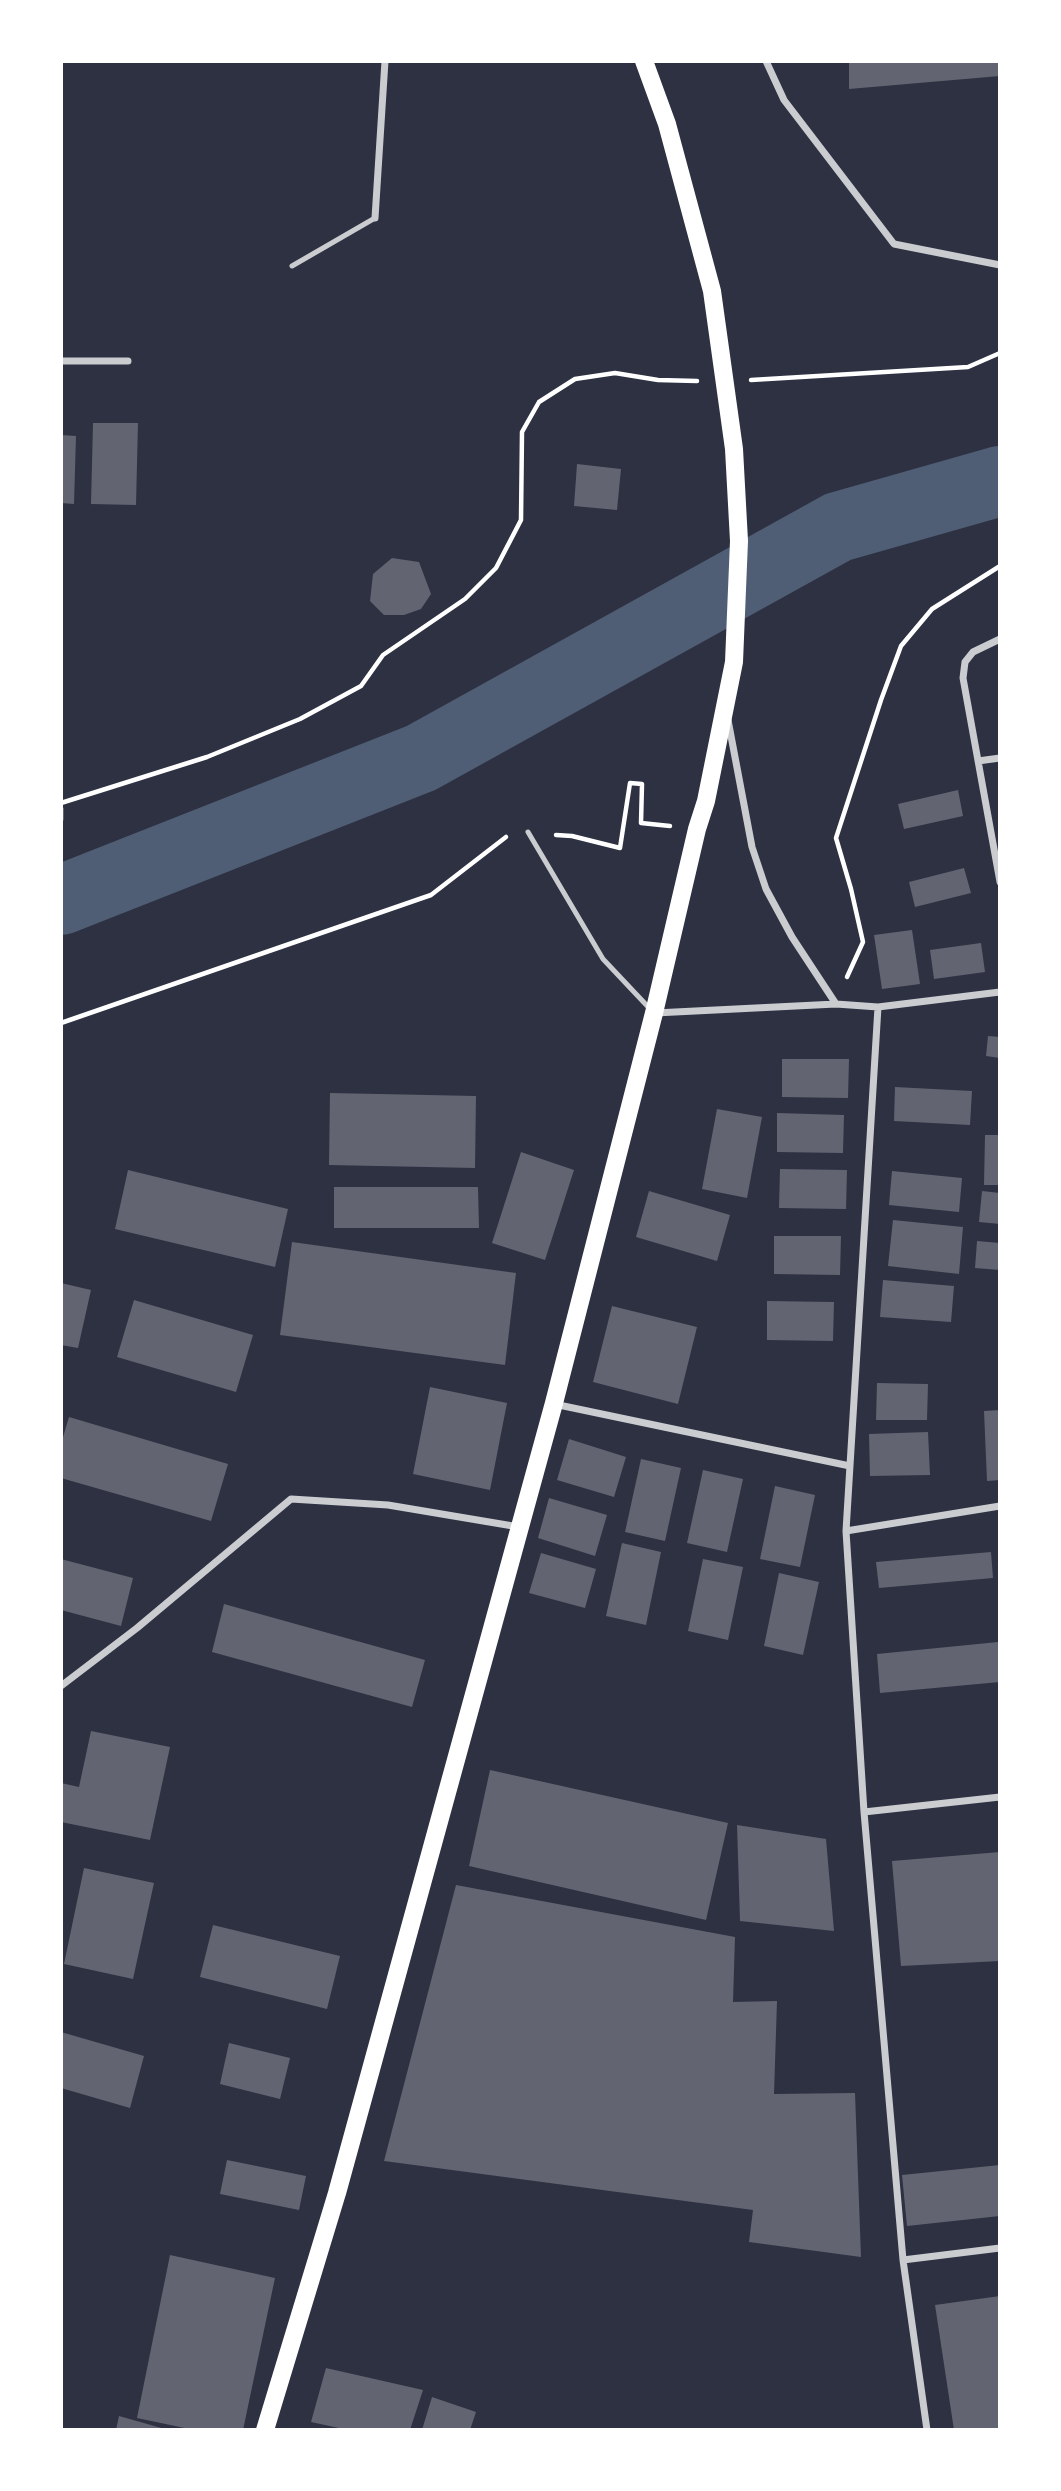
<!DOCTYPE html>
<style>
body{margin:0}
#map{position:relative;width:1061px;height:2491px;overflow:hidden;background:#2d3142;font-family:"Roboto Serif",serif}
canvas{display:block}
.frame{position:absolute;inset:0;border:63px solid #fff;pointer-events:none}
</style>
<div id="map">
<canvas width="1061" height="2491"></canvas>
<div class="frame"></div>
</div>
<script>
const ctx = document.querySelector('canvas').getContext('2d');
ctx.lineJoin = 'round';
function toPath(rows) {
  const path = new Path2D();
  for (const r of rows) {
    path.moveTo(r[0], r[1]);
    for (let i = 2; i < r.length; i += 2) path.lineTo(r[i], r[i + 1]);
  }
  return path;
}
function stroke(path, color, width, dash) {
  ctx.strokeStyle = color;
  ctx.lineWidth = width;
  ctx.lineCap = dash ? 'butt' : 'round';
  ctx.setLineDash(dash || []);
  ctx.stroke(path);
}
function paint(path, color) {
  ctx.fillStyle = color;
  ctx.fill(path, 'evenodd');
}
stroke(toPath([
 [61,900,421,758,838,527,1000,481]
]), '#4f5d75', 70);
paint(toPath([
 [849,61,1000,61,1000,76,849,89],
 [93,423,138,423,136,505,91,504],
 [61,435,76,436,74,504,61,503],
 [577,464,621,469,617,510,574,506],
 [392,558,419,562,431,594,421,609,404,615,384,615,370,601,373,574],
 [958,790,963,816,904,829,898,804],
 [964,868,971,893,915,907,909,882],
 [912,930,920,984,882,989,874,935],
 [981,943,985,972,934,979,930,950],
 [988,1036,1000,1037,1000,1058,986,1056],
 [782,1059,849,1059,848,1098,782,1097],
 [895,1087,972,1091,970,1125,894,1121],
 [330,1093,476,1096,475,1168,329,1165],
 [717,1109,762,1117,747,1198,702,1189],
 [777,1113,844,1115,843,1153,777,1152],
 [985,1135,1000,1135,1000,1185,984,1185],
 [521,1152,574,1170,545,1260,492,1243],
 [780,1169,847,1170,846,1209,779,1208],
 [128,1170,288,1209,275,1267,115,1229],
 [892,1171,962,1178,959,1212,889,1205],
 [334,1187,478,1187,479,1228,334,1228],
 [649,1191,730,1215,717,1261,636,1237],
 [982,1191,1000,1193,1000,1224,979,1222],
 [893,1220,963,1227,959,1274,888,1266],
 [774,1236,841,1236,840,1275,774,1274],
 [977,1241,1000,1243,1000,1270,975,1268],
 [292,1242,516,1273,505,1365,280,1335],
 [883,1280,954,1286,951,1322,880,1317],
 [61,1283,91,1290,78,1348,61,1345],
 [134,1300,253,1335,236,1392,117,1357],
 [767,1301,834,1302,833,1341,767,1340],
 [612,1306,697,1327,678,1404,593,1382],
 [877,1383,928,1384,927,1420,876,1420],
 [430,1387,507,1403,490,1490,413,1474],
 [1000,1410,1000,1480,987,1481,984,1411],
 [69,1417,228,1464,211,1521,61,1478,61,1444],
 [928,1432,930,1475,870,1476,869,1434],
 [569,1439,626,1457,614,1497,557,1480],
 [641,1459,681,1468,665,1541,625,1532],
 [703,1470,743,1479,727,1552,687,1543],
 [775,1486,815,1495,800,1567,760,1559],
 [549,1498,607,1515,595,1556,538,1538],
 [622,1543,661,1552,646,1625,606,1616],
 [991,1552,993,1578,879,1588,876,1562],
 [541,1553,596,1569,585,1608,529,1593],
 [61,1559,133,1578,121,1626,61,1610],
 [703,1559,743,1567,728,1640,688,1631],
 [779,1573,819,1582,803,1655,764,1646],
 [224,1604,425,1660,412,1707,212,1652],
 [998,1642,1000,1682,880,1693,877,1654],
 [91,1731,170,1747,150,1840,61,1822,61,1783,79,1787],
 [490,1770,728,1823,706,1920,469,1866],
 [737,1825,826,1839,834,1931,740,1921],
 [1000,1852,1000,1961,901,1966,892,1861],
 [84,1868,154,1883,133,1979,64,1964],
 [456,1885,735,1937,733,2002,777,2001,774,2094,855,2093,861,2257,749,2242,753,2210,384,2161],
 [213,1925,340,1956,327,2009,200,1977],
 [61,2032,144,2056,130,2108,61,2088],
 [229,2043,290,2058,280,2099,220,2084],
 [227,2160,306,2176,299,2210,220,2194],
 [1000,2165,1000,2216,907,2226,902,2175],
 [170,2255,275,2278,243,2430,194,2430,137,2418],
 [1000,2296,1000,2430,954,2430,935,2305],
 [326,2368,423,2390,410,2430,348,2430,311,2422],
 [432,2397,476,2412,470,2430,422,2430],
 [119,2416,165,2429,165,2430,116,2430]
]), '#626471');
stroke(toPath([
 [751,380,968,367,1000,353],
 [61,803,207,757,300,719,361,686,383,655,465,599,496,568,521,520,522,432,539,402,575,379,615,373,658,380,697,381],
 [61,808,61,820],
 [556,835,572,836,620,848,630,783,642,784,641,823,670,826],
 [847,977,863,942,851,889,836,838,881,700,901,646,932,609,1000,566],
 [61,1023,431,895,506,837]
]), '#fff', 4.5);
stroke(toPath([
 [292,266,375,218],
 [528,832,603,959,652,1011]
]), '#caccd0', 5);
stroke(toPath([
 [766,61,784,100,894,244,1000,265],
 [375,218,385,61],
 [61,361,128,361],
 [1000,639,973,652,965,662,963,678,1000,882],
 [728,720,752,847,766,889,792,937,836,1004],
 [978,761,1000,758],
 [878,1007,846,1531,864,1812,903,2260,927,2430],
 [655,1013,836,1004,878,1007,1000,992],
 [554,1404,850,1466],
 [846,1531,1000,1506],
 [61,1686,137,1628,291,1499,388,1505,519,1527],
 [864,1812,1000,1797],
 [903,2260,1000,2248]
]), '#caccd0', 7);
stroke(toPath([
 [265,2430,337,2193,554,1403,654,1013,697,829,706,801,734,662,739,541,734,449,712,291,667,124,644,61]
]), '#fff', 18);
</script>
